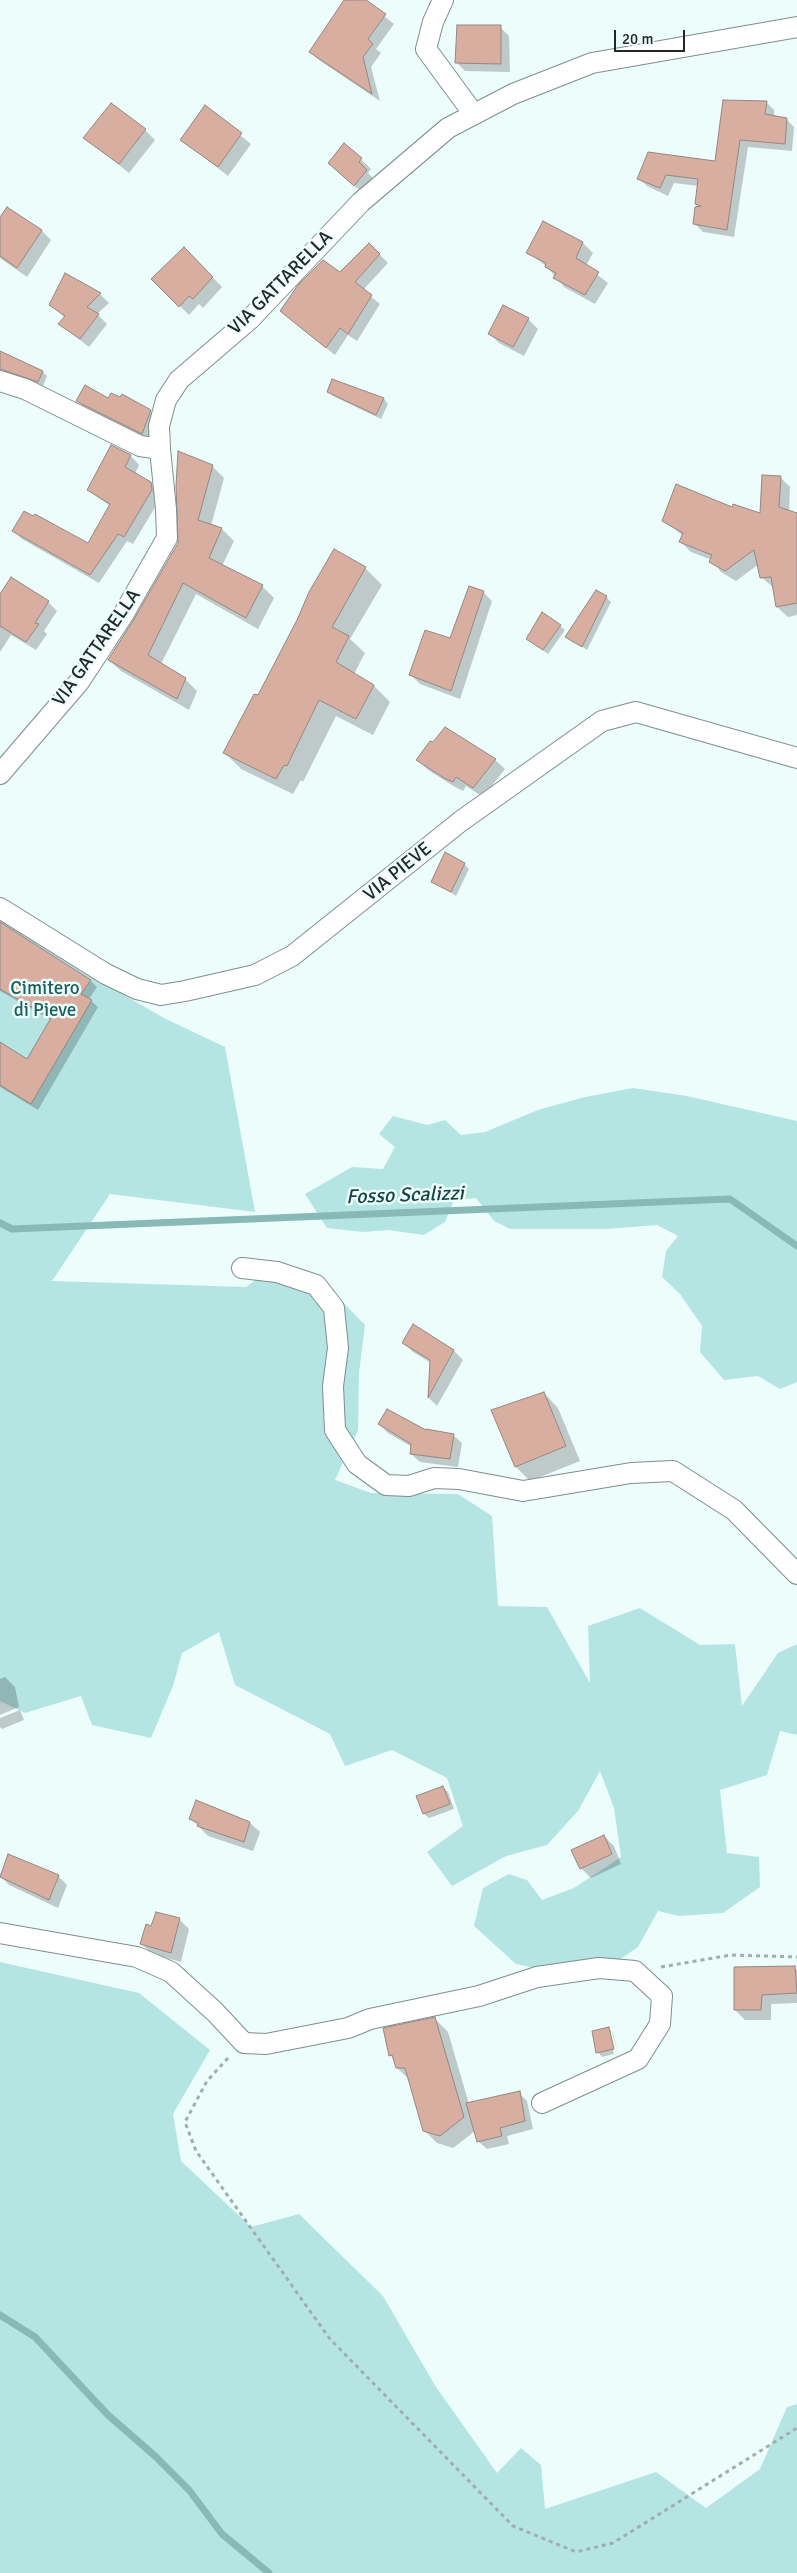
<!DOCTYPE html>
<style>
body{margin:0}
#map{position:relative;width:797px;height:2573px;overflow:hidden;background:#edfdfc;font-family:Signika,sans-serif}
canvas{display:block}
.scale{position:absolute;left:614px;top:30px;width:71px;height:22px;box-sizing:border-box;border:2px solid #222827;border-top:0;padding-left:6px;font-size:15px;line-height:18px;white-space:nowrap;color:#222827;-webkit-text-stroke:4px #edfdfc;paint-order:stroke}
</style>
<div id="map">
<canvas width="797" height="2573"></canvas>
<div class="scale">20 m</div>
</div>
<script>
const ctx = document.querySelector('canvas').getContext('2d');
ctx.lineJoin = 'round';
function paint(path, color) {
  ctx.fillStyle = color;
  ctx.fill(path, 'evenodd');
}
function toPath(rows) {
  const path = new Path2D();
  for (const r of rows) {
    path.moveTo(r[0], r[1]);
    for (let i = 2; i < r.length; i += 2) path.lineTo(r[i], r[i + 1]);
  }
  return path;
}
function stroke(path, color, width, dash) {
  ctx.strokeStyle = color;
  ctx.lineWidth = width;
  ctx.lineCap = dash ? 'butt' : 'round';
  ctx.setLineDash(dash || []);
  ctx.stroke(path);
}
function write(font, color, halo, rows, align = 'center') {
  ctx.font = font + ' Signika,sans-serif';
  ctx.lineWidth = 5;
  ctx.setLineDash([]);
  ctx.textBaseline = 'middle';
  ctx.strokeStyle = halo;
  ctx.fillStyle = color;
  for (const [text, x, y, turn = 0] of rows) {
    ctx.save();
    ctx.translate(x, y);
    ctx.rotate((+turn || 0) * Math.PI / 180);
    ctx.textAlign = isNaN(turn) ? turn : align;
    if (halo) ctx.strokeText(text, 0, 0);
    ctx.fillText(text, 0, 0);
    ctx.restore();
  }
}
paint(toPath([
 [0,918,103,983,164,1018,225,1047,255,1212,110,1194,52,1281,246,1287,275,1266,326,1285,365,1325,359,1373,358,1430,335,1480,371,1493,458,1494,492,1516,498,1606,547,1607,590,1683,588,1626,640,1608,700,1645,735,1644,742,1706,778,1653,797,1644,797,1735,780,1731,767,1775,720,1790,727,1853,759,1857,760,1887,723,1913,679,1916,658,1911,638,1947,590,1980,516,1964,474,1926,483,1888,509,1874,527,1880,542,1900,574,1888,621,1857,614,1808,600,1771,578,1811,547,1845,506,1856,452,1886,427,1852,463,1826,447,1778,392,1750,345,1766,330,1734,235,1685,219,1632,182,1653,173,1686,151,1738,92,1725,81,1696,25,1713,0,1701],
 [633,1088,687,1096,797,1121,797,1382,780,1389,758,1376,724,1380,700,1352,702,1326,680,1294,662,1277,666,1251,678,1236,657,1225,606,1229,510,1229,494,1221,476,1198,454,1200,445,1222,424,1235,388,1230,363,1232,327,1228,305,1194,352,1167,383,1169,395,1147,379,1134,393,1116,427,1125,445,1120,461,1135,485,1132,538,1110,585,1097],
 [0,1962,139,1993,210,2050,173,2114,181,2161,251,2227,299,2214,383,2296,436,2387,497,2473,521,2448,541,2465,545,2509,656,2472,706,2508,760,2469,787,2407,797,2404,797,2573,0,2573]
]), '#b5e5e3');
paint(toPath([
 [346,0,364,0,394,24,376,49,381,53,371,67,380,101,319,60,310,52],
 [500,27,509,36,510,72,465,71,456,62],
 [766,102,774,110,774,117,786,119,794,127,792,151,748,147,734,237,703,232,694,223,701,207,697,203,699,186,674,183,668,196,647,186,638,178,716,162],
 [205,107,251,144,228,176,182,140],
 [145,130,155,140,129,173,85,138],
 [345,144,371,169,368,173,375,180,364,194,339,173],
 [0,219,42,231,51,240,27,277,0,258],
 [544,223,583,243,593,253,586,266,608,283,595,304,564,287,547,267,528,252],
 [369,244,388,263,363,290,380,304,357,341,348,335,335,355,290,319],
 [184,248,222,287,203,308,199,304,189,315,153,279],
 [66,275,100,294,109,303,97,314,107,324,89,347,60,324,65,318,51,304],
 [528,319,538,329,524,356,499,343,490,334],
 [7,370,43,372,47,376,43,386,11,374],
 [333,381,384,399,388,404,381,419,333,396,329,391],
 [77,401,150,411,158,419,150,441,85,408],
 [112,447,131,456,139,465,135,474,151,483,160,492,160,499,133,544,127,541,99,583,22,539,13,531,89,544,110,506,88,490],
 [212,466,224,478,211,526,222,529,234,541,222,566,262,586,274,598,258,629,196,594,161,664,185,679,197,691,189,710,121,671,109,660,134,622,179,544],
 [780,477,790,487,789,511,797,514,797,615,788,617,777,607,774,588,761,577,759,564,736,581,721,572,712,560,691,552,680,541,683,536,664,520,733,509,761,515],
 [365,568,382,585,350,639,365,653,354,674,374,686,390,702,373,735,336,716,303,782,301,780,293,794,241,769,225,753,259,697],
 [483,592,492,601,460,699,420,684,411,675,451,640],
 [0,596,48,602,57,611,44,631,47,634,36,650,11,635,0,652],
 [606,597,611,602,587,650,567,636],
 [560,626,565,630,548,654,528,639],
 [418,760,495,760,505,769,483,797,466,786,463,791,455,787,428,770],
 [464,864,469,869,456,896,433,881],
 [0,922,90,980,97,987,89,999,98,1007,38,1110,0,1087,0,1044,28,1060,51,1020,0,991],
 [414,1326,454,1351,463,1360,437,1406,429,1398,431,1363,413,1352,404,1343],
 [544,1393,558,1408,580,1461,530,1481,516,1467],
 [379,1424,453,1435,462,1443,458,1467,420,1462,411,1454,412,1447,388,1433],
 [5,1677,15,1687,19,1707,0,1715,0,1679],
 [20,1710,24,1720,2,1729,0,1727,0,1718],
 [443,1787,448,1792,454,1809,429,1818,424,1814,418,1797],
 [191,1819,250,1823,260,1832,253,1851,208,1836],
 [604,1836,614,1846,621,1864,591,1878,581,1868],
 [9,1855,58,1876,67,1885,58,1908,9,1885,0,1876],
 [180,1920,189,1929,181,1962,152,1954,142,1944,152,1927],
 [794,1967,797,1970,797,2003,771,2004,771,2020,745,2020,735,2010],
 [435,2019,448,2032,469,2104,519,2093,527,2101,533,2129,507,2136,509,2144,487,2149,478,2141,475,2131,453,2148,437,2143,424,2130,410,2080,397,2068,395,2060,391,2055],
 [609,2029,613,2033,618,2053,612,2032,609,2032,614,2054,602,2057,598,2052]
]), '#0003');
stroke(toPath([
 [0,1223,12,1229,730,1199,797,1246],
 [0,2315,35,2337,108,2415,155,2456,189,2490,222,2534,269,2573]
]), '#88b9b7', 7);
const building = toPath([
 [344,0,366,0,386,14,368,39,373,44,363,57,372,94,309,52,344,0],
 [457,25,501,25,501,64,455,63,457,25],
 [723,100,767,101,765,114,787,118,785,144,740,140,727,230,693,224,695,207,701,206,695,204,698,179,666,175,660,188,637,179,648,152,715,161,723,100],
 [111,103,146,129,119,164,83,138,111,103],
 [205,105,242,133,218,167,180,140,205,105],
 [344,143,362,158,359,162,367,170,354,186,328,163,344,143],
 [7,207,42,230,17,268,0,256,0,217,7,207],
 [543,221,583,242,576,258,599,272,585,295,553,278,556,273,545,267,546,263,526,253,543,221],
 [369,243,380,254,355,282,372,295,348,334,340,328,326,348,280,311,298,285,323,260,340,272,369,243],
 [184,247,213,277,193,299,189,296,179,307,151,279,184,247],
 [65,273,101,293,87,307,99,314,80,339,58,324,65,316,49,305,65,273],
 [503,305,529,318,513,347,488,334,503,305],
 [0,351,43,371,38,382,0,369,0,351],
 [332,379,384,398,376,415,327,392,332,379],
 [85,385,108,398,111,393,120,397,122,394,151,410,142,434,76,401,85,385],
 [111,445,131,455,125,467,151,482,152,490,124,537,118,534,90,575,12,531,24,511,33,516,35,514,88,543,110,504,87,490,111,445],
 [178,451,213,465,198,520,222,528,209,558,263,585,246,618,183,583,148,655,186,678,177,699,108,660,133,621,178,543,176,486,178,451],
 [762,475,781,476,779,507,797,513,797,603,776,607,771,577,760,578,754,550,725,571,709,562,712,555,679,542,683,533,662,521,676,484,732,507,733,504,760,513,762,475],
 [334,549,366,567,332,627,349,636,336,662,374,685,356,719,319,700,287,766,284,765,276,779,223,753,254,694,258,695,297,620,309,592,334,549],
 [11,577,49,601,35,623,39,624,26,642,0,626,0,594,11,577],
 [469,586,484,591,451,691,409,675,425,630,450,638,469,586],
 [596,590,607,596,582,647,565,637,596,590],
 [542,612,561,625,543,650,526,639,542,612],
 [445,727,496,759,473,788,456,777,453,782,444,778,416,760,430,741,433,742,445,727],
 [445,852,465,863,451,892,431,882,445,852],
 [0,922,91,980,81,994,92,1000,31,1104,0,1085,0,1042,27,1059,51,1018,0,989,0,922],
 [413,1324,454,1350,428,1398,430,1360,402,1343,413,1324],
 [544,1392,566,1446,515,1467,491,1410,544,1392],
 [387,1409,426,1430,426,1429,454,1434,450,1459,410,1454,411,1444,378,1424,387,1409],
 [443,1786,450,1804,423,1814,416,1796,443,1786],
 [196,1800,250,1822,244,1842,197,1826,199,1823,189,1819,196,1800],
 [604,1835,612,1854,580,1869,571,1850,604,1835],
 [8,1854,59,1875,49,1900,0,1877,8,1854],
 [156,1912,180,1918,171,1953,140,1944,146,1924,151,1926,156,1912],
 [795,1966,797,1993,762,1995,761,2010,734,2010,734,1967,795,1966],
 [435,2017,464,2117,440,2136,423,2131,405,2068,396,2068,392,2055,389,2056,383,2028,435,2017],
 [609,2027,614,2049,596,2053,592,2031,609,2027],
 [520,2091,525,2121,500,2128,502,2136,477,2142,466,2103,520,2091]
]);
paint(building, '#d7aea0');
stroke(building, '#948782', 1);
const minor = toPath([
 [443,0,433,22,426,49,473,113],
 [0,381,25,389,140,446,160,449],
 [0,774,79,682,123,615,167,538,166,509,160,449,159,426,166,400,179,380,249,320,361,202,448,128,513,94,592,63,797,27],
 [0,908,106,974,137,989,161,995,185,991,255,975,292,956,461,821,602,721,636,712,797,758],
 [242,1268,277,1272,316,1285,334,1308,338,1348,333,1386,335,1430,357,1464,386,1485,409,1486,434,1478,459,1479,523,1491,631,1473,673,1471,734,1510,797,1574],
 [0,1933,137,1957,171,1972,215,2012,244,2043,266,2044,348,2028,370,2019,479,1996,537,1977,599,1968,635,1971,662,1996,660,2024,638,2059,542,2103]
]);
stroke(minor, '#7f8e8d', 22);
stroke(toPath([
 [661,1967,731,1955,797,1957],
 [228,2058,207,2081,185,2122,196,2151,330,2339,513,2526,576,2552,613,2543,797,2428]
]), '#a2aead', 3, [4, 4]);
stroke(minor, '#fff', 20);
write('19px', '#222827', '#edfdfc', [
 ["VIA GATTARELLA",281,283,-45],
 ["VIA GATTARELLA",97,648,-55],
 ["VIA PIEVE",398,872,-39]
]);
write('19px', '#1c5f5d', '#edfdfc', [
 ["Cimitero",45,989],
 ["di Pieve",45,1011]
]);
write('italic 20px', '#184544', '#edfdfc', [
 ["Fosso Scalizzi",405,1196,-2]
]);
</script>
